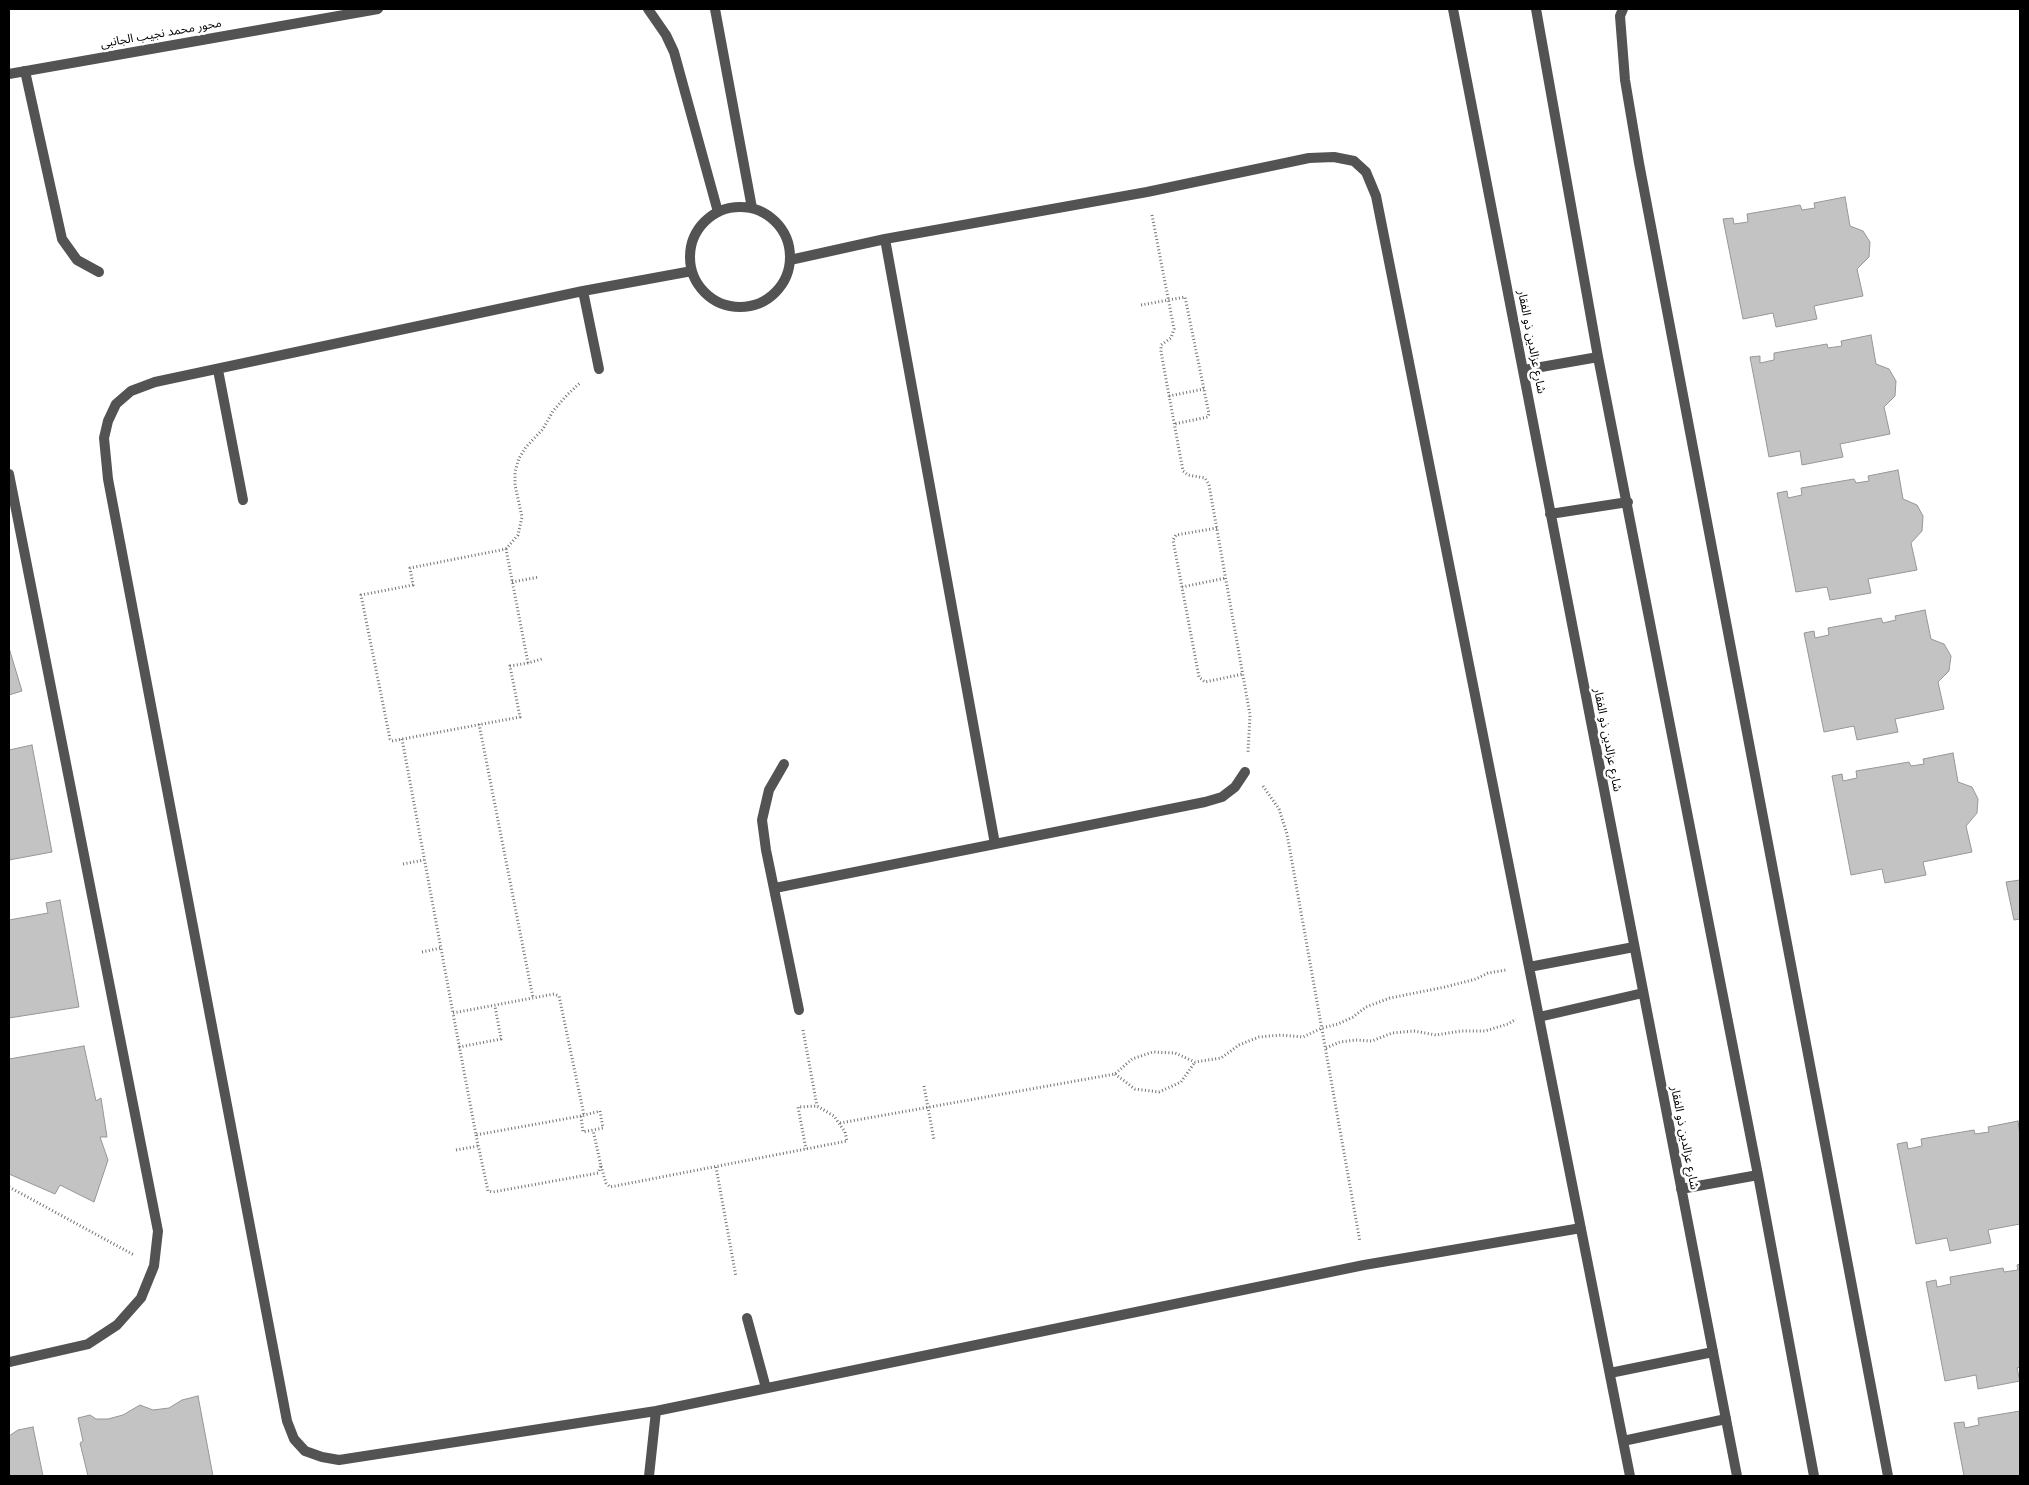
<!DOCTYPE html>
<meta charset="utf-8">
<style>
body{margin:0}
#map{position:relative;width:2029px;height:1485px;overflow:hidden;background:#fff;font-family:Poppins,sans-serif}
canvas{display:block}
.frame{position:absolute;inset:0;border:10px solid #000;pointer-events:none}
</style>
<div id="map">
<canvas width="2029" height="1485"></canvas>
<div class="frame"></div>
</div>
<script>
const ctx = document.querySelector('canvas').getContext('2d');
ctx.lineJoin = 'round';
function paint(path, color) {
  ctx.fillStyle = color;
  ctx.fill(path, 'evenodd');
}
function toPath(rows) {
  const path = new Path2D();
  for (const r of rows) {
    if (r.length === 3) {
      path.moveTo(r[0] + r[2], r[1]);
      path.arc(r[0], r[1], r[2], 0, 2 * Math.PI);
      continue;
    }
    path.moveTo(r[0], r[1]);
    for (let i = 2; i < r.length; i += 2) path.lineTo(r[i], r[i + 1]);
  }
  return path;
}
function stroke(path, color, width, dash) {
  ctx.strokeStyle = color;
  ctx.lineWidth = width;
  ctx.lineCap = dash ? 'butt' : 'round';
  ctx.setLineDash(dash || []);
  ctx.stroke(path);
}
function write(font, color, halo, rows, align = 'center') {
  ctx.font = font + ' Poppins,"Noto Sans Arabic",sans-serif';
  ctx.lineWidth = 5;
  ctx.setLineDash([]);
  ctx.textBaseline = 'middle';
  ctx.strokeStyle = halo;
  ctx.fillStyle = color;
  for (const [text, x, y, turn = 0] of rows) {
    ctx.save();
    ctx.translate(x, y);
    ctx.rotate((+turn || 0) * Math.PI / 180);
    ctx.textAlign = isNaN(turn) ? turn : align;
    if (halo) ctx.strokeText(text, 0, 0);
    ctx.fillText(text, 0, 0);
    ctx.restore();
  }
}
const building = toPath([
 [1845,197,1850,226,1863,231,1870,242,1869,257,1857,269,1863,296,1814,306,1817,319,1776,327,1773,313,1743,319,1723,219,1733,218,1734,224,1748,222,1747,214,1800,205,1802,210,1815,208,1814,203,1845,197],
 [1871,335,1876,364,1889,369,1896,381,1895,396,1884,407,1890,434,1840,444,1843,457,1802,465,1800,451,1769,457,1750,357,1760,356,1760,363,1774,360,1774,353,1827,344,1828,348,1842,346,1841,341,1871,335],
 [1898,470,1903,499,1917,505,1923,516,1922,531,1911,543,1917,570,1868,579,1871,593,1830,600,1827,587,1796,592,1777,493,1787,491,1788,498,1802,495,1801,488,1854,479,1856,483,1869,481,1868,476,1898,470],
 [1925,610,1931,639,1944,644,1951,656,1949,671,1938,682,1944,709,1895,719,1898,732,1857,740,1854,726,1824,732,1804,633,1814,631,1815,638,1829,635,1828,628,1881,618,1883,623,1896,620,1895,616,1925,610],
 [9,648,22,691,9,695,9,648],
 [32,745,52,852,9,860,9,750,32,745],
 [1953,753,1958,782,1972,787,1978,799,1977,813,1966,826,1972,852,1923,862,1926,875,1885,883,1882,869,1851,875,1832,776,1842,774,1843,781,1857,778,1856,771,1909,762,1911,766,1924,764,1923,759,1953,753],
 [2020,880,2020,919,2014,920,2006,882,2020,880],
 [60,900,79,1007,9,1018,9,920,48,913,46,903,60,900],
 [84,1046,96,1101,101,1098,107,1137,100,1137,108,1160,94,1202,60,1185,55,1194,9,1174,9,1059,84,1046],
 [2018,1121,2020,1135,2020,1224,1988,1230,1991,1243,1950,1251,1947,1238,1916,1244,1897,1144,1907,1142,1908,1149,1922,1146,1921,1139,1974,1130,1975,1134,1989,1132,1988,1127,2018,1121],
 [2020,1264,2020,1367,2017,1368,2020,1381,1978,1389,1976,1375,1945,1381,1926,1282,1936,1280,1937,1287,1951,1284,1950,1277,2003,1268,2004,1272,2018,1270,2017,1265,2020,1264],
 [198,1396,213,1476,88,1476,80,1443,83,1441,78,1418,90,1415,96,1419,108,1419,123,1415,140,1405,153,1410,169,1408,182,1400,198,1396],
 [2020,1411,2020,1476,1964,1476,1954,1423,1964,1422,1965,1428,1979,1425,1978,1418,2020,1411],
 [33,1427,43,1476,9,1476,9,1436,18,1430,33,1427]
]);
paint(building, '#c3c3c3');
stroke(building, '#979797', 1);
stroke(toPath([
 [1152,215,1174,329,1171,338,1161,345,1161,352,1183,471,1188,475,1205,478,1209,485,1250,715,1248,752],
 [1141,305,1185,297,1209,414,1208,417,1174,424],
 [1169,396,1204,389],
 [1217,528,1176,535,1173,540,1199,677,1205,682,1243,674],
 [506,549,518,535,522,517,515,485,515,472,519,458,526,447,543,429,553,411,567,395,581,382],
 [512,582,539,577],
 [1182,587,1226,578],
 [528,663,506,549,410,568,413,585,361,595,390,739,392,741,520,717,510,666,528,663,542,659],
 [479,724,533,998],
 [402,739,453,1013],
 [1263,786,1279,809,1287,834,1360,1242],
 [403,864,424,860],
 [422,952,441,948],
 [803,1030,817,1106],
 [459,1047,501,1039,495,1006],
 [1326,1048,1340,1042,1356,1040,1372,1041,1392,1033,1414,1031,1436,1035,1461,1031,1485,1031,1508,1024,1516,1019],
 [1115,1074,1135,1089,1159,1092,1181,1082,1195,1062],
 [924,1086,934,1140],
 [600,1111,603,1128,583,1132,581,1116,600,1111],
 [581,1116,476,1135,453,1013,554,994,559,996,584,1115],
 [840,1123,1115,1074,1132,1059,1153,1052,1175,1053,1195,1062,1221,1058,1239,1045,1259,1037,1281,1035,1303,1037,1322,1028,1338,1024,1353,1017,1366,1007,1390,998,1445,987,1476,979,1488,973,1506,970],
 [476,1135,488,1191,493,1192,598,1173,601,1166,593,1130],
 [456,1150,478,1146],
 [601,1166,606,1183,610,1187,847,1141,845,1132,834,1116,817,1106,798,1107,806,1149],
 [716,1167,736,1277],
 [9,1187,134,1255]
]), '#757575', 3, [1, 2.5]);
stroke(toPath([
 [25,71,62,239,77,260,99,272]
]), '#535353', 10);
stroke(toPath([
 [648,9,666,35,674,52,718,212],
 [715,9,752,208],
 [1623,9,1620,16,1625,80,1639,163,1888,1476],
 [740,257,50],
 [885,239,995,844],
 [790,260,885,239,1147,192,1309,158,1334,157,1354,161,1366,172,1376,196,1630,1476],
 [692,271,583,291,155,382,131,391,116,404,108,421,104,438,108,479,287,1421,294,1439,305,1451,322,1457,339,1460,656,1411,1364,1265,1581,1228],
 [583,291,599,369],
 [218,370,243,500],
 [9,474,158,1231,154,1266,141,1298,117,1325,88,1344,9,1362],
 [784,764,769,790,762,820,766,850,799,1010],
 [775,888,1205,802,1222,797,1235,787,1245,772],
 [1529,967,1634,947],
 [1539,1017,1643,993],
 [747,1318,766,1388],
 [1610,1373,1713,1352],
 [1623,1441,1726,1419],
 [649,1476,656,1411]
]), '#535353', 10);
stroke(toPath([
 [1453,9,1737,1476],
 [1536,9,1598,357,1758,1175,1814,1476],
 [9,74,378,9],
 [1524,370,1598,357],
 [1550,514,1628,502],
 [1681,1189,1758,1175]
]), '#535353', 10);
write('12px', '#000', '#fff', [
 ["محور محمد نجيب الجانبى",161,34,-10],
 ["شارع عزالدين ذو الفقار",1531,342,79],
 ["شارع عزالدين ذو الفقار",1607,740,79],
 ["شارع عزالدين ذو الفقار",1684,1138,79]
]);
</script>
